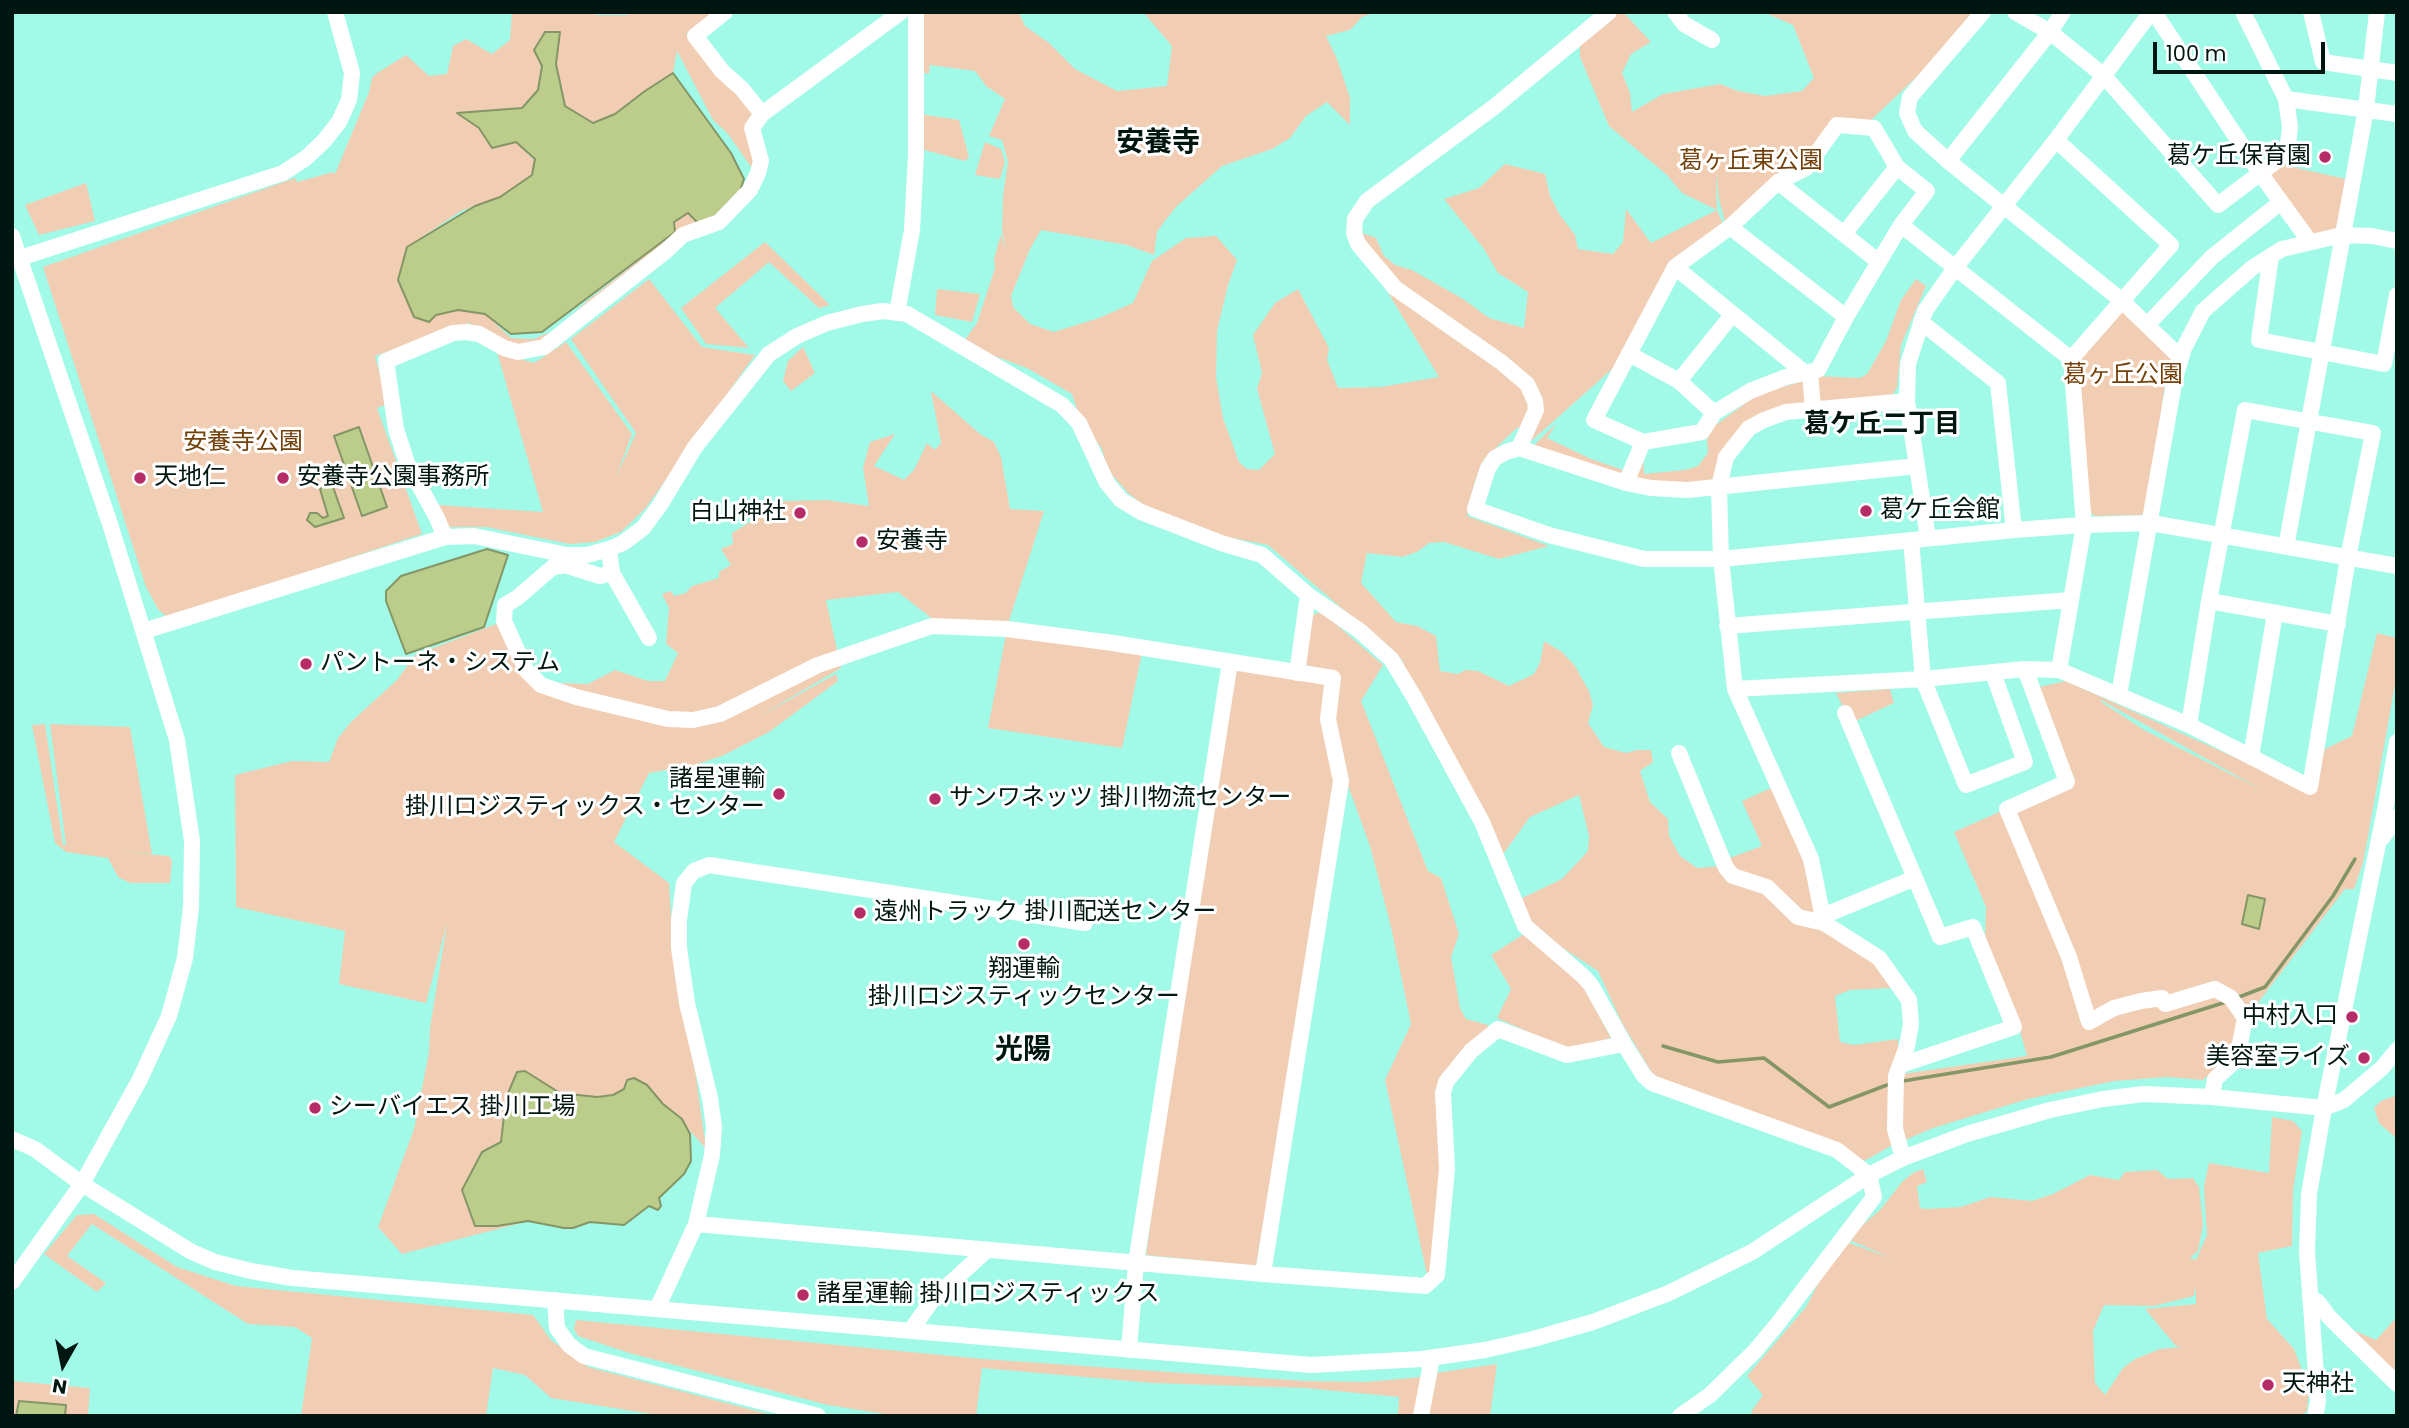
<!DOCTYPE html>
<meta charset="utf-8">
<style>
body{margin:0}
#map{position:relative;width:2409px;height:1428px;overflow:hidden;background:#a1fae8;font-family:Poppins,sans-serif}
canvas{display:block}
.frame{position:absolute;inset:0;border:14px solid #001611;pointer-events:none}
.north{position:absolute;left:28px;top:1330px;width:70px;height:70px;-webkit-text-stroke:5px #fff;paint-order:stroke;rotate:189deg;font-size:19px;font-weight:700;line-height:28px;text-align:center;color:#001611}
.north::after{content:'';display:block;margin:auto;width:24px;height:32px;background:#001611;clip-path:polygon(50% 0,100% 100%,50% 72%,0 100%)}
.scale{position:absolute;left:2153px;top:42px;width:172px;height:32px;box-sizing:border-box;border:4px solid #001611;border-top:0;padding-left:9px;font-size:21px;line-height:24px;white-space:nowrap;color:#001611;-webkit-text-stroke:5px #fff;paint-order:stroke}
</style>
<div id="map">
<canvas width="2409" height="1428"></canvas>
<div class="frame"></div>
<div class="north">N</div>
<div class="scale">100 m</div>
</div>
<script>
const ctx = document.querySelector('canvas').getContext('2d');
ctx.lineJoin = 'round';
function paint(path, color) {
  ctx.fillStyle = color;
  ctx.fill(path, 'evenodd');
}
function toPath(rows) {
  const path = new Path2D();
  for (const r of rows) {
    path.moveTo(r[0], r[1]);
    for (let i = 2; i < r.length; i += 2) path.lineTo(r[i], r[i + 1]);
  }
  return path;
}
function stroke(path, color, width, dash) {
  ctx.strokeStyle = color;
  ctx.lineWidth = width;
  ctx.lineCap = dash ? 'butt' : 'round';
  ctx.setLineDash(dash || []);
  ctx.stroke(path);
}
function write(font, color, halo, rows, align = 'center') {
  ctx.font = font + ' Poppins,"Noto Sans JP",sans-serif';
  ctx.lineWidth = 6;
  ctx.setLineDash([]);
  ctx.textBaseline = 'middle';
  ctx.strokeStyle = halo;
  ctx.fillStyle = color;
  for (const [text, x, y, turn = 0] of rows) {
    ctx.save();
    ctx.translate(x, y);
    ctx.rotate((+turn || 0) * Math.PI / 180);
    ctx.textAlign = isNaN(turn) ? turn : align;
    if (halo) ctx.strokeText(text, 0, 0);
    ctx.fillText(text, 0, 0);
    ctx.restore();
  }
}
paint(toPath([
 [512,12,594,12,596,15,627,15,628,12,721,12,687,33,689,41,752,107,757,165,751,167,728,134,713,120,677,51,673,73,645,91,615,114,593,123,565,106,556,64,559,33,545,32,538,90,522,108,479,128,492,148,516,142,535,161,532,175,500,197,461,211,407,247,398,280,414,317,458,310,485,314,511,338,534,339,557,329,587,301,675,232,674,223,688,213,698,223,553,338,516,347,489,336,469,323,375,356,388,404,377,408,422,534,168,618,158,609,146,587,43,267,295,178,297,182,333,172,335,174,369,92,372,78,377,73,406,55,429,76,447,74,453,46,466,39,492,54,510,40],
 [922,12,1019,12,1025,26,1049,43,1075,69,1117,91,1167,86,1172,46,1143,12,1376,12,1362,17,1350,30,1326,36,1337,59,1350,98,1350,125,1327,102,1306,116,1290,138,1272,149,1222,166,1176,207,1164,222,1157,232,1154,255,1127,245,1041,230,1030,249,1011,296,1013,307,1030,324,1054,332,1099,318,1133,303,1152,261,1186,238,1216,236,1237,260,1228,285,1217,331,1216,377,1223,418,1239,462,1247,469,1259,470,1275,454,1257,389,1262,373,1253,335,1275,303,1298,289,1329,348,1327,360,1338,388,1381,387,1439,377,1372,266,1360,232,1376,238,1384,256,1395,265,1412,270,1463,299,1489,318,1524,328,1528,292,1498,273,1484,249,1444,199,1479,188,1505,164,1545,174,1550,196,1560,215,1575,235,1578,249,1613,254,1623,242,1626,209,1651,243,1717,210,1682,193,1667,175,1609,126,1580,57,1580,45,1615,12,1623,12,1651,42,1631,54,1622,73,1630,93,1632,112,1663,94,1720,84,1738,91,1765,96,1802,91,1814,78,1793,25,1763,12,1985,12,1867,124,1833,123,1806,168,1727,229,1719,200,1716,172,1717,210,1724,226,1671,267,1629,354,1529,443,1518,427,1484,459,1475,481,1467,516,1549,546,1499,559,1444,542,1429,543,1417,552,1402,557,1367,553,1361,583,1396,622,1417,626,1436,636,1440,671,1458,674,1465,670,1478,671,1509,686,1534,674,1540,663,1544,641,1562,652,1575,666,1589,691,1593,705,1588,723,1604,747,1626,753,1637,750,1651,750,1653,762,1640,771,1650,802,1668,819,1669,836,1680,856,1697,868,1722,866,1727,859,1762,846,1742,801,1773,787,1806,862,1823,916,1873,955,1892,988,1850,990,1835,996,1840,1042,1854,1045,1898,1039,1898,1050,1888,1076,2027,1056,2011,999,1985,937,1986,907,1954,832,2074,779,2039,687,2066,681,2311,792,2325,749,2352,736,2377,633,2397,638,2397,673,2368,836,2363,863,2354,889,2345,889,2260,1000,2251,1018,2240,1046,2203,1080,2167,1077,2114,1081,2028,1099,1933,1128,1889,1147,1864,1161,1842,1150,1655,1078,1622,1023,1598,971,1546,937,1528,920,1518,900,1562,879,1588,851,1589,836,1579,795,1530,817,1501,857,1420,710,1402,660,1268,545,1202,532,1151,511,1128,493,1107,469,1102,449,1079,416,1072,394,1027,368,962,344,977,323,995,268,994,259,1001,234,1005,250,1002,230,1003,195,1008,162,1002,140,989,136,1005,99,986,86,975,71,930,65,929,74,922,72],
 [2100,701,2101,700,2262,790,2144,730],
 [920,114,959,120,969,157,965,161,921,149],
 [985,142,1001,149,1005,162,1000,179,975,175],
 [2279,164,2346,179,2337,232,2308,240,2267,175],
 [86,183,95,221,39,235,25,205],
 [765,242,830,305,819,308,769,262,715,308,749,348,706,344,681,308],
 [649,279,702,347,755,355,645,509,621,532,595,542,570,544,486,527,449,527,438,505,543,512,497,352,534,363,566,342,632,434,616,477,636,433,571,339],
 [1916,279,1926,286,1901,345,1897,388,1890,398,1818,404,1817,376,1860,378,1867,374,1886,341,1901,300],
 [937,289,980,294,972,322,935,315],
 [2120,309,2174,362,2166,378,2147,508,2142,515,2095,516,2089,511,2079,362],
 [803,347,815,373,791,391,783,381,788,361],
 [1804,381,1807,406,1771,412,1714,478,1707,482,1687,484,1636,480,1643,456,1644,474,1685,470,1698,466,1708,453,1707,439,1713,427,1758,394],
 [931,391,980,434,994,442,1001,457,1010,509,1044,511,1008,624,935,621,898,592,826,600,841,668,756,718,836,674,838,681,769,732,722,756,691,766,649,773,614,842,669,883,675,975,696,1076,706,1149,676,1115,563,1212,402,1254,378,1227,414,1129,429,1052,430,1028,447,923,426,1003,339,984,345,931,236,907,235,775,292,761,329,762,338,738,352,721,397,680,415,655,504,621,531,682,588,684,615,670,648,681,665,681,678,653,666,644,669,608,662,594,671,591,674,596,686,593,692,586,719,578,719,572,731,565,721,549,733,544,732,533,785,501,826,500,869,506,863,468,870,442,895,434,874,466,904,480,914,470,927,443,935,450,941,443],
 [1557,423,1547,438,1591,459,1623,470,1621,473,1531,448],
 [1322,612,1383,665,1361,701,1428,871,1441,878,1459,934,1451,957,1460,1008,1466,1019,1488,1025,1491,1031,1451,1070,1442,1141,1436,1265,1427,1275,1385,1080,1411,1024,1391,927,1370,846,1346,780,1334,718,1338,673,1306,665,1312,615],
 [1007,629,1143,648,1122,748,988,728],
 [1239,670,1324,684,1321,717,1337,785,1256,1266,1146,1255,1211,782,1232,673],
 [1890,689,1894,703,1851,723,1836,693],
 [45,724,63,845,66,845,50,724,130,727,152,854,120,852,169,856,172,861,170,883,130,883,118,877,108,858,66,852,55,843,32,725],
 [1524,934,1583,986,1611,1038,1569,1050,1497,1018,1511,989,1491,955],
 [2397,1095,2397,1139,2379,1123,2374,1108,2381,1101],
 [2272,1117,2293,1121,2302,1131,2293,1191,2292,1246,2258,1253,2267,1319,2294,1349,2309,1389,2307,1411,2301,1416,1752,1416,1751,1412,1763,1395,1747,1376,1806,1307,1841,1240,1891,1258,1847,1239,1881,1209,1902,1182,1913,1173,1923,1169,1927,1182,1917,1186,1920,1208,1926,1209,1961,1207,1990,1197,2032,1201,2053,1194,2090,1175,2119,1180,2125,1172,2157,1170,2168,1179,2193,1178,2199,1187,2203,1225,2198,1251,2190,1258,2196,1260,2207,1235,2204,1187,2209,1163,2269,1173],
 [2196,1287,2196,1304,2145,1309,2176,1346,2182,1347,2160,1349,2135,1359,2123,1368,2105,1395,2095,1383,2093,1331,2104,1305,2154,1306,2194,1296],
 [94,1214,177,1267,236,1286,533,1315,551,1340,588,1367,776,1416,664,1416,551,1398,525,1375,493,1368,486,1416,301,1416,312,1338,295,1327,248,1324,92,1224,67,1256,106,1283,97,1292,44,1254,77,1215],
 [2397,1317,2397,1369,2390,1369,2346,1327,2376,1340],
 [576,1320,983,1359,1184,1373,1306,1381,1366,1382,1421,1377,1414,1416,1398,1416,1399,1397,1305,1388,1153,1383,982,1368,976,1416,897,1416,828,1405,629,1353,578,1336,574,1329],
 [1497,1364,1490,1416,1427,1416,1435,1373],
 [12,1381,90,1388,88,1416,12,1416]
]), '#f1ceb3');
const water = toPath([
 [545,32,560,32,556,64,565,106,593,123,615,114,645,91,673,73,731,153,744,179,740,191,715,216,698,223,688,213,674,222,675,232,542,332,511,334,485,314,458,310,436,315,429,322,414,317,398,280,407,247,475,206,500,197,532,175,535,159,516,142,492,148,479,128,457,113,522,108,538,90,542,66,534,50,545,32],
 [359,427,387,507,362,516,334,436,359,427],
 [328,484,333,487,344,518,315,527,307,520,310,513,317,513,323,518,328,516,320,489,328,484],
 [487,549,508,555,484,627,406,654,386,601,386,591,401,576,487,549],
 [2248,895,2265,899,2259,929,2242,924,2248,895],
 [525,1071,560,1093,597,1097,613,1095,624,1089,627,1080,634,1078,647,1085,663,1104,682,1119,690,1134,691,1161,684,1174,659,1198,661,1206,658,1210,649,1206,624,1225,590,1222,573,1228,564,1228,528,1221,497,1226,475,1226,462,1190,482,1152,501,1142,506,1098,517,1072,525,1071],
 [19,1401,66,1405,65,1416,16,1416,19,1401]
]);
paint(water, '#bccc8a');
stroke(water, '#849566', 2);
stroke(toPath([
 [2239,997,2265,987,2333,896,2355,859],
 [1663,1046,1718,1062,1764,1058,1829,1107,1887,1085],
 [1903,1081,2051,1057,2226,1002]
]), '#849566', 3.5);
stroke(toPath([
 [725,12,695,36,722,71,742,89,762,114],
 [1675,12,1684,24,1712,40],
 [1983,12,1910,97,1907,113,1915,131,1948,161,2121,300,2181,358],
 [2015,12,2050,32,2103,75,2218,205,2279,159,2288,144,2290,127,2286,99,2243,12],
 [2154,12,2260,173,2310,242],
 [2311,12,2323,62,2397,73],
 [2286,99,2397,114],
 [1837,125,1874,128,1897,167,1927,191,1901,225,1846,317,1818,370,1786,377,1750,391,1714,413,1702,432,1643,442,1594,420,1675,267,1730,227,1778,182,1806,168,1837,125],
 [2056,140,2171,245,2071,359,2084,525,2059,670],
 [1948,161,2050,32,2063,12],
 [1778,182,1879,262],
 [1901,225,2071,359],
 [1730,227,1846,317],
 [1844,234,1897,167],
 [12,236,110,524,177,740,192,841,191,907,185,958,169,1016,140,1079,82,1184,12,1282],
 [2271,256,2259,340,2384,364,2397,295],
 [20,258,283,173,306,158,324,141,339,122,349,100,352,73,335,12],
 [1675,267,1805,373],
 [897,313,912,230,916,154,916,12],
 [1921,322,1998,383,2014,530],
 [2147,325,2212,257,2281,202],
 [1629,354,1679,381,1714,413],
 [1810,372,1813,410],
 [1679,381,1732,315],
 [1519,448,1536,410,1535,401,1527,384,1501,362,1395,288,1358,244,1354,233,1355,219,1367,201,1494,107,1609,12],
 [1917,466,1688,490,1651,488,1626,483,1519,448,1506,452,1495,458,1488,468,1475,509,1549,535,1644,559,1721,559,2014,530,2084,525,2151,523,2397,566],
 [1626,483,1643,442],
 [445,537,437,518,407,463,396,429,386,361,453,333,466,332,479,334,504,348,518,352,544,347,666,251,683,235,719,222,750,190,758,173,761,161,752,128,762,114,901,12],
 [1928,538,1907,401,1908,364,1925,311,1955,268,2056,140,2151,12],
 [1911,540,1923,679,1966,785,2025,762,1993,673],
 [2286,547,2366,109,2377,12],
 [609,549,612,573,600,576,565,565,553,567,517,598,505,605,504,621,526,670,541,685,576,697,668,719,693,720,720,714,818,665,932,626,1007,629,1113,643,1333,678,1328,719,1341,781,1263,1274],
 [612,573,649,638],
 [2209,601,2338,624],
 [1727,626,2071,600],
 [144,631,445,537,474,536,567,555,587,555,609,549,623,543,643,528,660,505,695,447,769,354,797,336,827,323,862,314,883,311,907,314,1062,405,1079,423,1107,483,1121,500,1141,512,1221,543,1262,555,1308,595,1360,631,1391,659,1414,697,1482,822,1525,926,1583,976,1591,985,1624,1044,1644,1076,1652,1083,1837,1150,1869,1175,1874,1197,1779,1322,1755,1351,1710,1395,1680,1416],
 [2025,669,2067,782,2007,809,2069,957,2089,1022,2114,1008,2141,1001,2162,998,2165,1004,2215,989,2231,998,2245,1018,2237,1059,2215,1079,2212,1097],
 [1297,673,1308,595],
 [1735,689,1923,679,2025,669,2059,670,2189,725,2310,787,2348,558,2373,433,2245,410,2209,601,2189,725],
 [2119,695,2175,378,2184,348,2203,311,2252,268,2282,249,2342,235,2372,236,2397,241],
 [1845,713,1940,937,1973,927,2014,1027,1901,1065],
 [1679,753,1726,868,1733,876,1767,887,1798,917,1824,923],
 [2251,757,2275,613],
 [2382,838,2397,817],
 [1823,916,1915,878],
 [12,1139,35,1149,82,1184,190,1251,215,1262,251,1271,292,1278,1311,1365,1422,1359,1485,1350,1533,1339,1593,1322,1669,1293,1752,1252,1869,1175,1903,1158,1967,1134,2050,1110,2103,1099,2144,1094,2212,1097,2324,1108,2344,1100,2382,1068,2397,1050],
 [1903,1158,1895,1129,1896,1076,1907,1046,1911,1024,1909,1000,1879,958,1824,923,1811,859,1735,689,1721,559,1719,487,1726,457,1749,428,1764,420,1786,412,1907,401],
 [696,1224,1263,1274,1425,1286,1437,1275,1447,1169,1443,1093,1446,1082,1471,1051,1498,1029,1567,1055,1624,1044],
 [2310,1297,2318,1302,2329,1317,2397,1384],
 [555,1300,557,1328,569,1345,584,1356,818,1416],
 [657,1309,696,1224,712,1155,714,1127,710,1098,687,1003,679,948,679,920,684,883,694,871,709,865,1085,923],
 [911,1330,933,1299,987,1250],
 [1129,1350,1136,1263,1230,662],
 [1421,1416,1432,1358],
 [2315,1416,2318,1402,2307,1251,2309,1194,2324,1108,2386,805,2397,742]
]), '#fff', 16);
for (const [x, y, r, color] of [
 [2325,157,7,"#b62c67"],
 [140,478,7,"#b62c67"],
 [283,478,7,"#b62c67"],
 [1866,511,7,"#b62c67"],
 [800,513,7,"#b62c67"],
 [862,542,7,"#b62c67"],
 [306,664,7,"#b62c67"],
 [779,794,7,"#b62c67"],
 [935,799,7,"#b62c67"],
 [860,913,7,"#b62c67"],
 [1024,944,7,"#b62c67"],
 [2352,1017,7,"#b62c67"],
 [2364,1058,7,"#b62c67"],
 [315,1108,7,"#b62c67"],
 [803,1295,7,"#b62c67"],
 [2268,1385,7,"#b62c67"]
]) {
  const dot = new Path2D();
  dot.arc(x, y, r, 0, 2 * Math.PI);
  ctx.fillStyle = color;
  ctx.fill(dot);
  stroke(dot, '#fff', 2.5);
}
write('24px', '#001611', '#fff', [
 ["葛ケ丘保育園",2311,157,"right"],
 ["天地仁",154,478],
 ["安養寺公園事務所",297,478],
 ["葛ケ丘会館",1880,511],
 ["白山神社",786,513,"right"],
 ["安養寺",876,542],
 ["パントーネ・システム",320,664],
 ["諸星運輸",765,780,"right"],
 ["掛川ロジスティックス・センター",765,808,"right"],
 ["サンワネッツ 掛川物流センター",949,799],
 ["遠州トラック 掛川配送センター",874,913],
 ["翔運輸",1024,970,"center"],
 ["掛川ロジスティックセンター",1024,998,"center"],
 ["中村入口",2338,1017,"right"],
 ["美容室ライズ",2350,1058,"right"],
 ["シーバイエス 掛川工場",329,1108],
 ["諸星運輸 掛川ロジスティックス",817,1295],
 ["天神社",2282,1385]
], 'left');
write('24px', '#744009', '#fff', [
 ["葛ヶ丘東公園",1751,162],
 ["葛ヶ丘公園",2123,376],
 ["安養寺公園",243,443]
]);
write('bold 26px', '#001611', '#fff', [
 ["葛ケ丘二丁目",1882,425]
]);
write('bold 28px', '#001611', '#fff', [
 ["安養寺",1158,144],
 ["光陽",1023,1051]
]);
</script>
